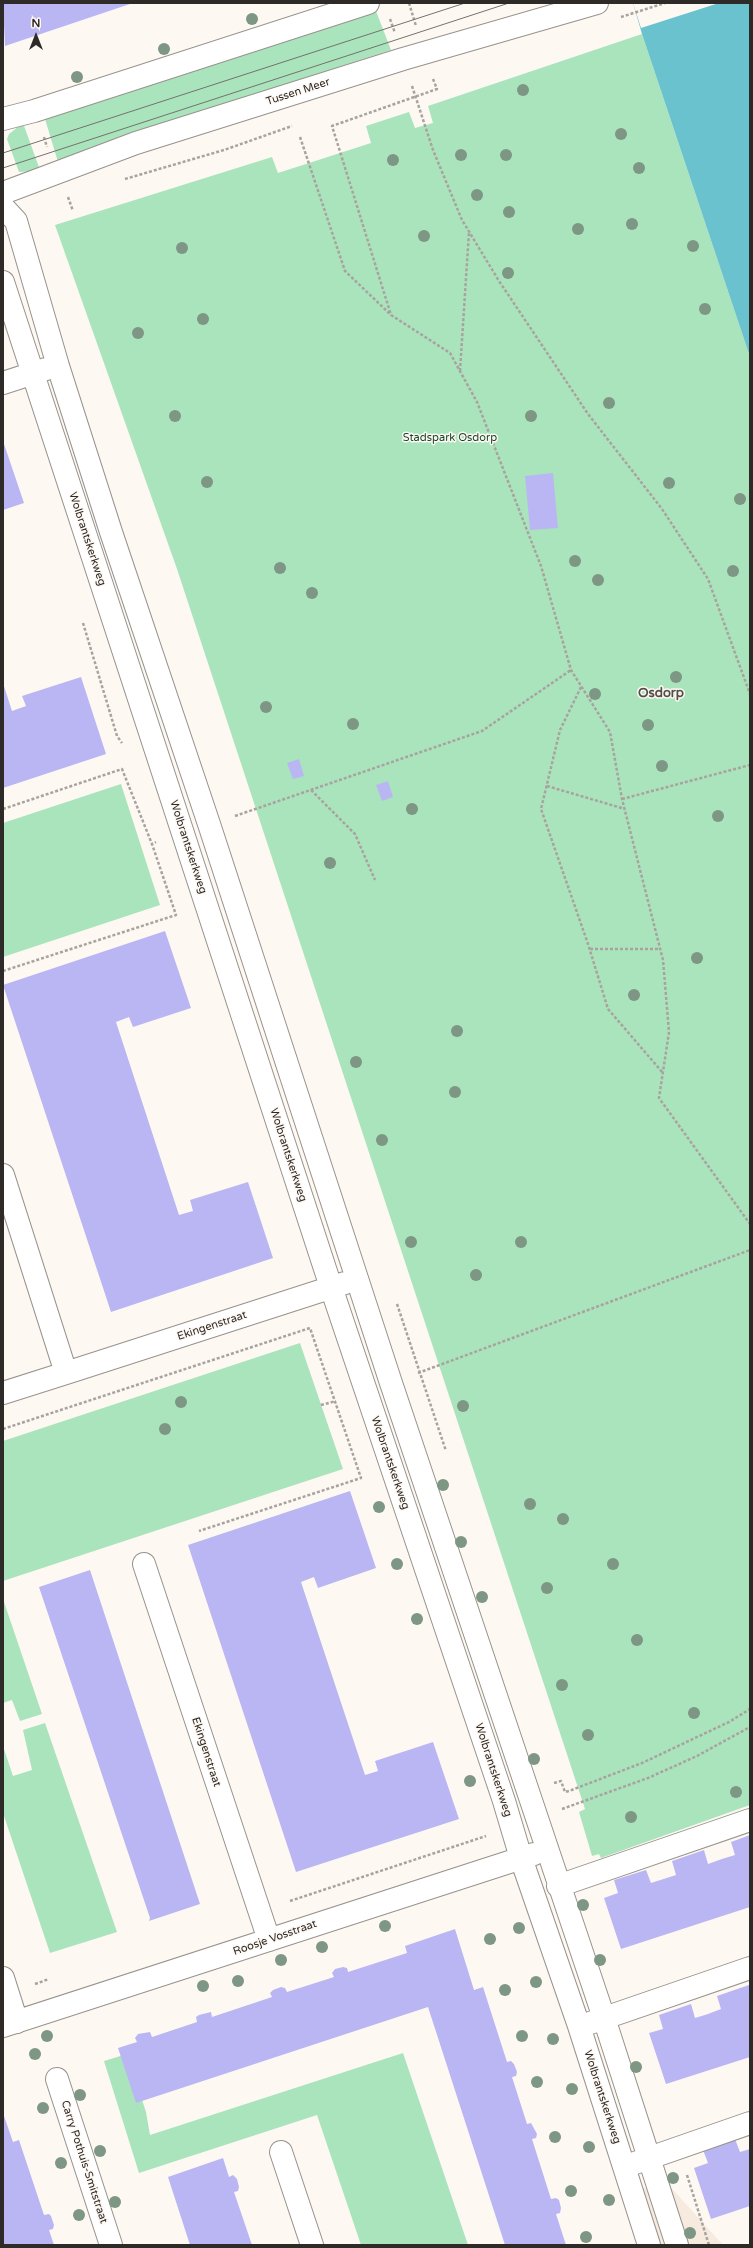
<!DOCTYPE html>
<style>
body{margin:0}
#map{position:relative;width:753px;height:2248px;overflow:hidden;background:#fef8f2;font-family:"Varela Round",sans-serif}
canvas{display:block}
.frame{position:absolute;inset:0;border:4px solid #2d2a28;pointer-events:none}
.north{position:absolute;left:16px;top:16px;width:40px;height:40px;-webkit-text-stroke:3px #fef8f2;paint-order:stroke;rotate:0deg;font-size:11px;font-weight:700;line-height:16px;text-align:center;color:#2d2a28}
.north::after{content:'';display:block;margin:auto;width:14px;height:18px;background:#2d2a28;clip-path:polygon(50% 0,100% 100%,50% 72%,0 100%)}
</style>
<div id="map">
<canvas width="753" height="2248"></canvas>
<div class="frame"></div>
<div class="north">N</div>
</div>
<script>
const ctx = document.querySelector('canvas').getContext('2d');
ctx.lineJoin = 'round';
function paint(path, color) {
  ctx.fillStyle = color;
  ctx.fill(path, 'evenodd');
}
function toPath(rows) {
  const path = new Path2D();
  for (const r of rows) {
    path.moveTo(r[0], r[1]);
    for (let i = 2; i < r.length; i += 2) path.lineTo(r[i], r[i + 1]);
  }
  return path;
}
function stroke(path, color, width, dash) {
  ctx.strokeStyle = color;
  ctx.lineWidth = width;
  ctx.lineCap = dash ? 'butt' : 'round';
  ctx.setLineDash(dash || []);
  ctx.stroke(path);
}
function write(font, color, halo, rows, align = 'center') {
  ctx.font = font + ' "Varela Round",sans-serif';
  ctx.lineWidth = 3;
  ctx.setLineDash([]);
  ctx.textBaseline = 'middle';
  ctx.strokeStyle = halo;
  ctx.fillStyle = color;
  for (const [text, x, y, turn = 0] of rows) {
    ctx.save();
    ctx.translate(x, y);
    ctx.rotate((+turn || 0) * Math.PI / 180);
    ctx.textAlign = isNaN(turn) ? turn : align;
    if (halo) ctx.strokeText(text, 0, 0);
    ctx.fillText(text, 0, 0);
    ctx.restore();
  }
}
paint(toPath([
 [665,2181,723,2245,641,2245,624,2195]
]), '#f7eadf');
paint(toPath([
 [376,11,391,50,122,137,58,162,45,119],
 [642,34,750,357,750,1805,601,1858,599,1854,592,1856,579,1812,585,1809,177,569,55,225,272,157,278,173,371,143,366,126,409,112,415,128,433,123,428,106],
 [23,123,40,170,37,171,19,172,7,139,9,134],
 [121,784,160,905,3,957,3,823],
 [300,1343,343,1469,3,1581,3,1441],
 [3,1599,42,1714,20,1721,12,1700,3,1703],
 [45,1723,117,1932,50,1953,3,1813,3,1746,13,1776,32,1770,23,1730],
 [403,2053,468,2245,361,2245,317,2115,139,2173,104,2061,127,2054,146,2112,150,2135]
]), '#aae4bd');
paint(toPath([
 [633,3,750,3,750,357,642,34]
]), '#6ac2cf');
paint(toPath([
 [633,3,719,3,641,28]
]), '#fef8f2');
paint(toPath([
 [3,3,133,3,5,46],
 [3,441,24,503,3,510],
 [553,473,558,528,530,530,525,476],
 [81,677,106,754,3,788,3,683,12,711,26,706,22,696],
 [299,759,304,776,293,779,287,763],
 [388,781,393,797,382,801,376,785],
 [165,931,191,1008,133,1027,129,1017,116,1022,179,1215,193,1211,190,1200,248,1182,273,1258,111,1312,3,985],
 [350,1491,376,1568,318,1588,314,1577,301,1582,365,1775,378,1771,375,1761,433,1742,459,1819,296,1872,188,1545],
 [90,1570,200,1904,149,1921,150,1918,39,1587],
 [750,1835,750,1907,621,1949,604,1898,618,1893,614,1880,646,1870,651,1883,676,1875,672,1861,704,1850,708,1864,722,1859,735,1855,731,1842],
 [455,1929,474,1990,483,1987,507,2062,511,2061,514,2064,517,2072,516,2076,512,2077,527,2124,531,2123,537,2134,536,2138,532,2139,551,2199,556,2198,559,2200,561,2208,560,2213,556,2214,566,2245,505,2245,428,2007,136,2103,118,2048,137,2042,135,2038,138,2034,150,2032,152,2037,197,2022,196,2017,199,2015,211,2012,212,2017,272,1997,270,1993,273,1990,281,1987,285,1988,287,1992,334,1977,332,1973,335,1969,343,1967,347,1968,348,1972,407,1953,405,1946],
 [749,1985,750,2057,666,2084,649,2033,663,2029,659,2015,691,2004,695,2018,708,2014,721,2009,717,1996],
 [3,2113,13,2142,19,2140,44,2215,49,2214,51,2216,54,2225,53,2229,49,2230,54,2245,3,2245],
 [735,2139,740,2152,750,2149,750,2206,711,2219,694,2168,708,2163,703,2150],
 [223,2158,229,2177,233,2175,237,2179,239,2187,238,2191,234,2192,252,2245,190,2245,168,2177]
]), '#bab6f4');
const minor = toPath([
 [3,207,16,221,58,366,111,532,209,824,391,1383,604,2018,677,2245],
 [3,282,331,1287,504,1801,521,1858,579,2026,649,2245],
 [3,383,46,369],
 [3,1175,66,1373,3,1393],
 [66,1373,345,1283],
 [144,1564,269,1940],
 [558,1886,750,1820],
 [3,1978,17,2022],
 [590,2023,750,1968],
 [3,2026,534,1854],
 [57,2079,111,2245],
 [281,2152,312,2245],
 [635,2163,750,2123]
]);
const tertiary = toPath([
 [3,119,34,111,368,3],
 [3,193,136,143,403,59,597,3]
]);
stroke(minor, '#98928d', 24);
stroke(tertiary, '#98928d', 24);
stroke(toPath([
 [409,3,416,26],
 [621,17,665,3],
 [390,19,395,33],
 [433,79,437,89,332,126,391,315,450,353,477,402,541,566,571,670,610,732,622,799,663,960,669,1032,659,1098,750,1224],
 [412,86,433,150,462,220,499,281,588,414,662,509,708,579,750,694],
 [44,137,47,147],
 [300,137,345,271,390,314],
 [125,179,224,150,292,126],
 [68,197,73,211],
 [460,371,469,232],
 [83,623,117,736,122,743],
 [581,687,560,730,541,809,588,944,608,1009,663,1073],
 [547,786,625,809],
 [311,790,355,834,375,880],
 [622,799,750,765],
 [3,809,122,769,152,844],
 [235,816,482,731,571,670],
 [590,949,660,949],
 [3,971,176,915,152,844,156,842],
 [397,1304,446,1451],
 [418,1373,750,1250],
 [321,1405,336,1401],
 [3,1429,310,1328,361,1478,199,1531],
 [554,1783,561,1781,565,1792,569,1791,642,1763,729,1722,750,1709],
 [562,1809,648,1778,697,1756,750,1727],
 [290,1901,486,1836],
 [35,1984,49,1979],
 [687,2175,709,2245]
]), '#a8a39f', 2.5, [3, 2]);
stroke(minor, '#fff', 22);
stroke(tertiary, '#fff', 22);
stroke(toPath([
 [3,153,465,3],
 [3,168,509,3]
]), '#75716e', 1);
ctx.fillStyle = '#7e9684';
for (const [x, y] of [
 [252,19],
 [164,49],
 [77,77],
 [523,90],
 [621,134],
 [461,155],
 [506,155],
 [393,160],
 [639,168],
 [477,195],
 [509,212],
 [632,224],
 [578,229],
 [424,236],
 [693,246],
 [182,248],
 [508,273],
 [705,309],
 [203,319],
 [138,333],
 [609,403],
 [175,416],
 [531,416],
 [207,482],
 [669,483],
 [740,499],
 [575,561],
 [280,568],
 [733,571],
 [598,580],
 [312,593],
 [676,677],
 [595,694],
 [266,707],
 [353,724],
 [648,725],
 [662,766],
 [412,809],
 [718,816],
 [330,863],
 [697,958],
 [634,995],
 [457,1031],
 [356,1062],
 [455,1092],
 [382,1140],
 [411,1242],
 [521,1242],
 [476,1275],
 [181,1402],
 [463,1406],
 [165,1429],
 [443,1485],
 [530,1504],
 [379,1507],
 [563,1519],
 [461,1542],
 [397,1564],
 [613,1564],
 [547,1588],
 [482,1597],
 [417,1619],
 [637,1640],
 [562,1685],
 [694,1713],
 [588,1735],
 [534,1759],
 [470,1781],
 [736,1792],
 [631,1817],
 [583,1905],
 [385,1926],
 [519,1928],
 [490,1939],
 [322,1947],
 [281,1960],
 [600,1960],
 [238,1981],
 [536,1982],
 [203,1986],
 [505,1990],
 [47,2036],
 [522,2036],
 [553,2039],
 [35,2054],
 [636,2067],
 [537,2082],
 [572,2089],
 [80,2095],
 [43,2108],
 [555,2137],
 [589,2147],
 [100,2151],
 [61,2163],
 [673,2178],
 [571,2191],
 [609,2200],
 [115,2202],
 [79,2215],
 [690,2233],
 [586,2237]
]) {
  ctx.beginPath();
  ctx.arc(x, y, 6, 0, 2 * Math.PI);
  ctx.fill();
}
write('11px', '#2d2a28', '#fef8f2', [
 ["Tussen Meer",298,92,-18],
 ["Wolbrantskerkweg",87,539,72],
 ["Wolbrantskerkweg",188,847,72],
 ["Wolbrantskerkweg",288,1155,72],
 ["Ekingenstraat",212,1326,-18],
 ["Wolbrantskerkweg",390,1463,71],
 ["Ekingenstraat",206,1752,72],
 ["Wolbrantskerkweg",493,1770,72],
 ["Roosje Vosstraat",275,1938,-19],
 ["Wolbrantskerkweg",602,2097,72],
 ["Carry Pothuis-Smitstraat",84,2162,72]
]);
write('11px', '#16462a', '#fef8f2', [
 ["Stadspark Osdorp",450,438]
]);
write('bold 13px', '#534e49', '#fef8f2', [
 ["Osdorp",661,694]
]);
</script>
